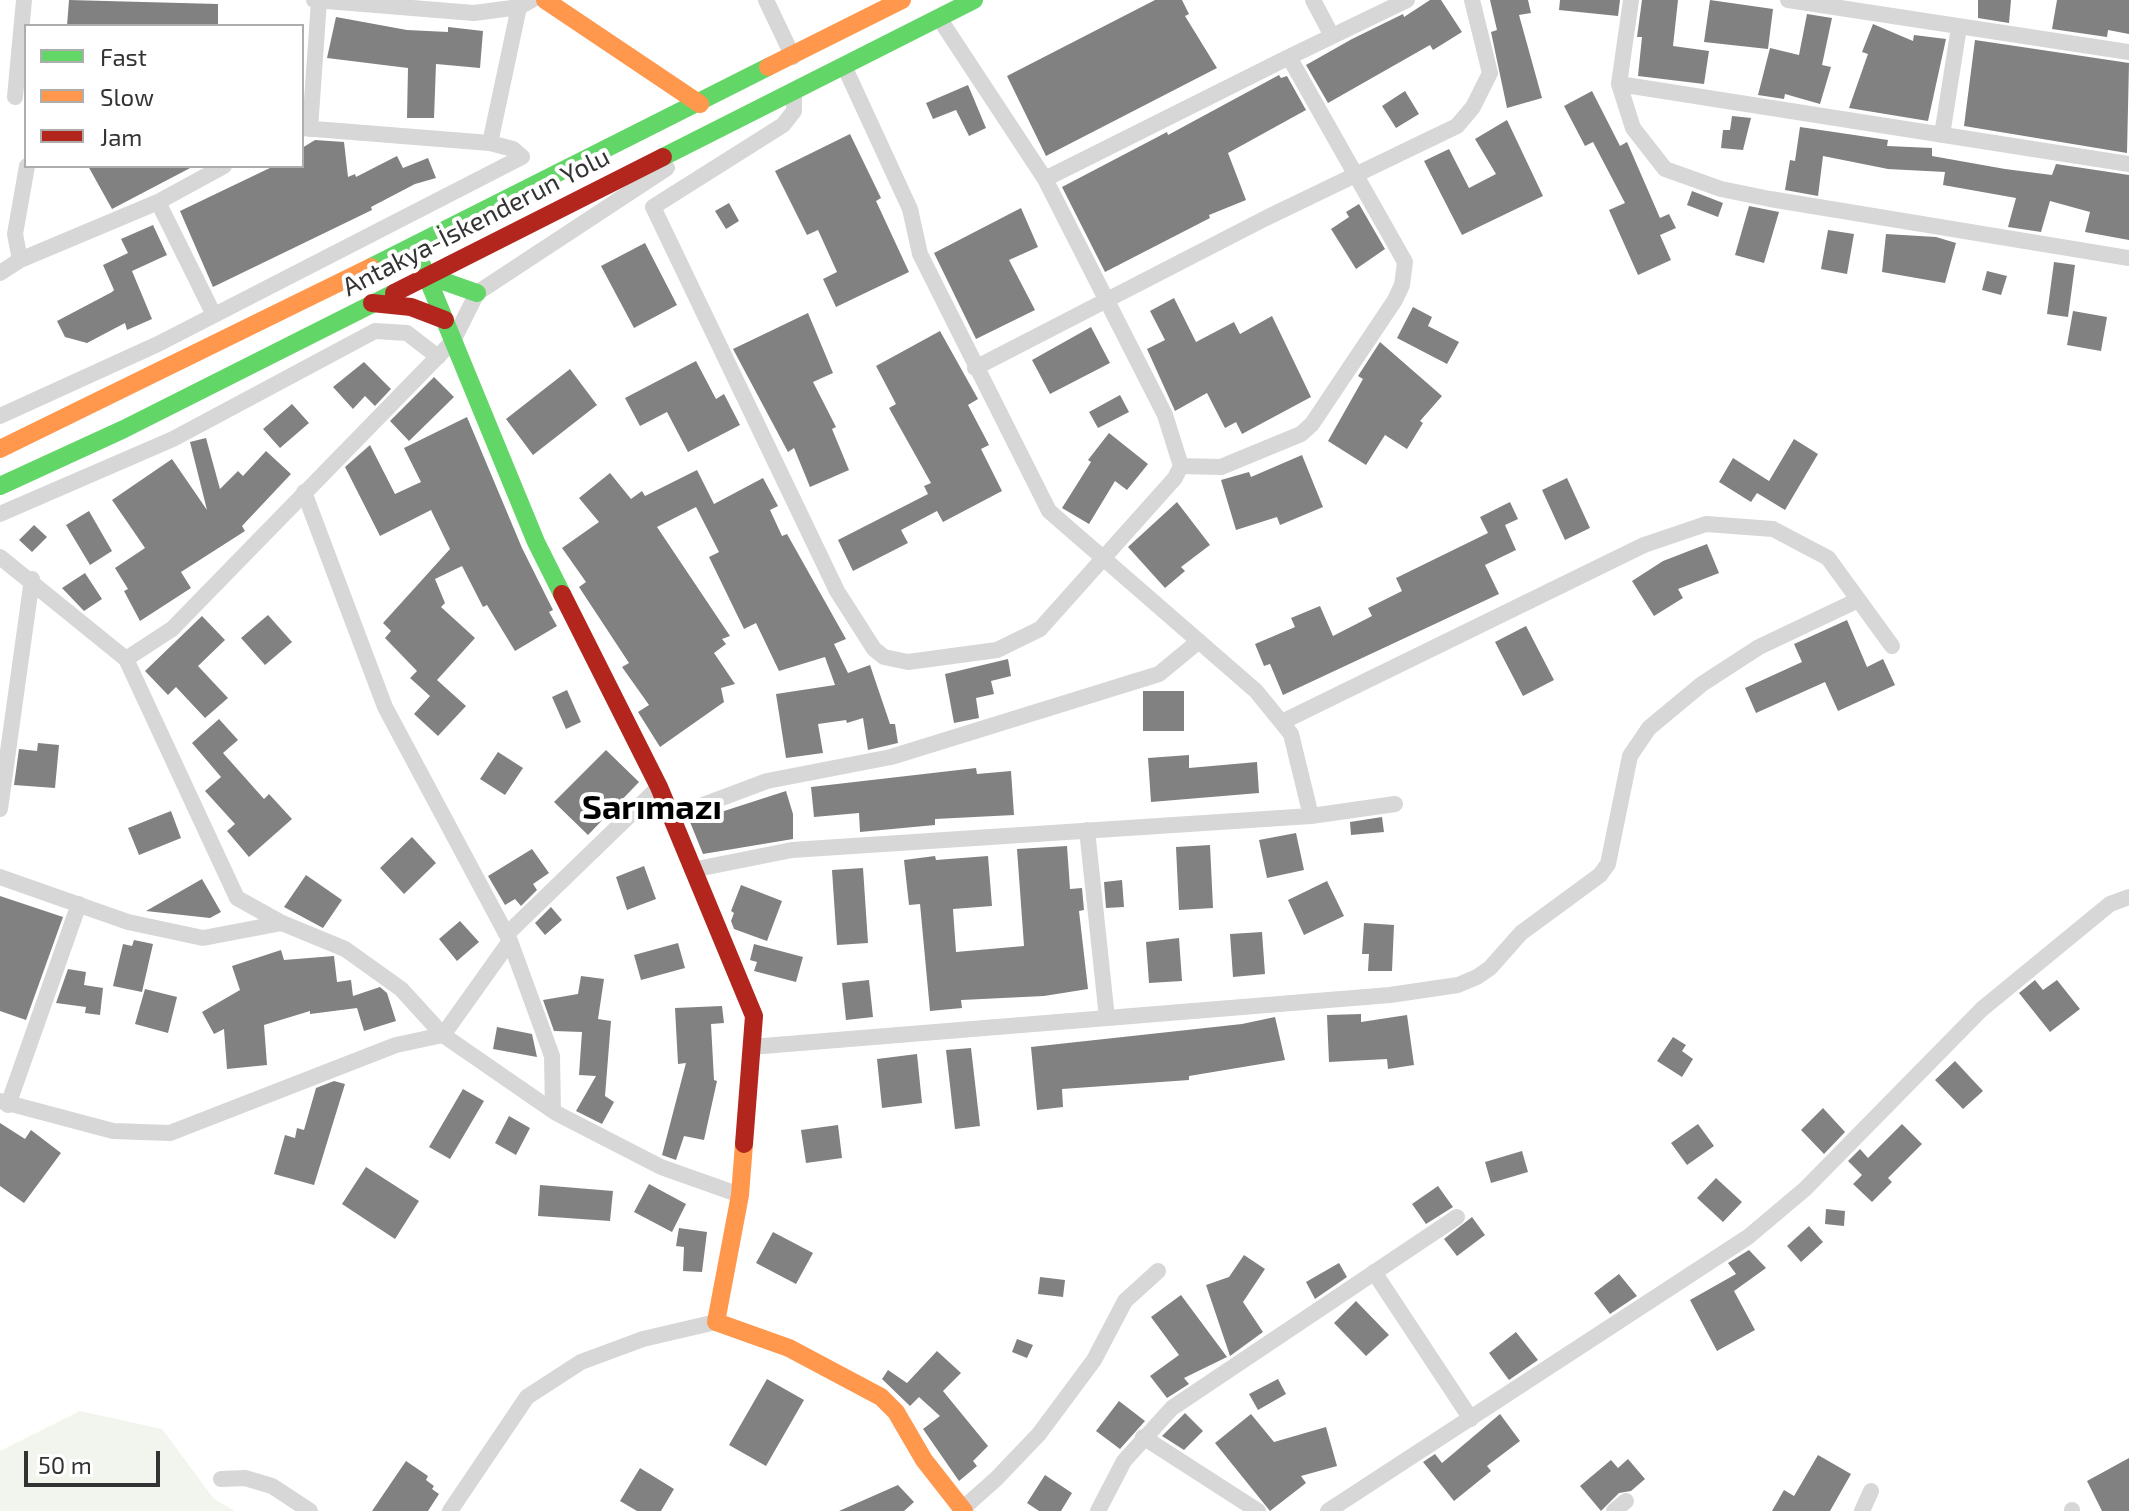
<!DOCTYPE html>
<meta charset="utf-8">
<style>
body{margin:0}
#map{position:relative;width:2129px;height:1511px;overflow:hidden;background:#fff;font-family:"Exo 2",sans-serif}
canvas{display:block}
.legend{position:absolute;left:24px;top:24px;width:280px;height:144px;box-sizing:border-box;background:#fff;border:2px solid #adadad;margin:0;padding:10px 14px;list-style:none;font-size:24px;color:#333}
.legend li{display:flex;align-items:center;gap:16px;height:40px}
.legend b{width:40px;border:2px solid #adadad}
.scale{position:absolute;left:24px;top:1451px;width:136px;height:36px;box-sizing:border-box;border:4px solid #333;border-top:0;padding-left:10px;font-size:24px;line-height:28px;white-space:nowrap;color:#333;-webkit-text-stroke:6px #fff;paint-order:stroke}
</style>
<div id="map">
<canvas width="2129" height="1511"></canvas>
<ul class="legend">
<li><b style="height:10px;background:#63d668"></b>Fast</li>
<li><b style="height:10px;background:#ff974d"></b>Slow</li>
<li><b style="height:10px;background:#b3261e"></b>Jam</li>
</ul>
<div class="scale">50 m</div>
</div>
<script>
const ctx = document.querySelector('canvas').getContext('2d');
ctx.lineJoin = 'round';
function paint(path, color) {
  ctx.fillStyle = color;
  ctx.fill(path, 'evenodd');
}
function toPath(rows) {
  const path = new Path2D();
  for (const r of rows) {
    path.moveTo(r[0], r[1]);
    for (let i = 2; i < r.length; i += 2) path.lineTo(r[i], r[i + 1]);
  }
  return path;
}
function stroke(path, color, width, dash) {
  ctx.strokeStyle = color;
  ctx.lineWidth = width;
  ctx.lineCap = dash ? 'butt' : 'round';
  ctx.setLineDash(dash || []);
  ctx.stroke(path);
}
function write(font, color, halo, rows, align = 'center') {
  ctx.font = font + ' "Exo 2",sans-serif';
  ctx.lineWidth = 8;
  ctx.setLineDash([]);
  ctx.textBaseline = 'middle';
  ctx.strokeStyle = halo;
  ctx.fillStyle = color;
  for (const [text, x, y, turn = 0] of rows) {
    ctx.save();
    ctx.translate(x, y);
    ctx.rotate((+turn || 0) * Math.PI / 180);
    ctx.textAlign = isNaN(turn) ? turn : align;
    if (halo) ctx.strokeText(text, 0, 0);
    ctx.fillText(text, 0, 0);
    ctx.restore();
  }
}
paint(toPath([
 [80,1411,162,1429,214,1499,235,1511,0,1511,0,1451]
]), '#f1f5ed');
paint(toPath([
 [69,0,218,4,218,26,67,26],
 [1155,0,1182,0,1189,14,1185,16,1217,68,1046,156,1007,76],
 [1430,0,1441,0,1462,32,1433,50,1430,45,1328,103,1306,65,1352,39,1403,14,1404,17],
 [1490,0,1528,0,1531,13,1519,15,1542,98,1507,108,1491,32,1497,30],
 [1560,0,1620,0,1618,16,1559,10],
 [1642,0,1678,0,1673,46,1709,51,1704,84,1638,76,1642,37,1637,37],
 [1710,0,1773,9,1768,49,1704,42],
 [1978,0,2011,0,2009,23,1978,18],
 [2057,0,2129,0,2129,34,2108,30,2107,37,2052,29],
 [1807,14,1832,18,1822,65,1831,67,1820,104,1785,94,1784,99,1758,95,1770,48,1799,55],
 [336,17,407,30,448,32,448,27,483,31,480,68,436,64,434,118,407,118,408,68,327,58],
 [1873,24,1913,41,1914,35,1946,39,1928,121,1849,108,1868,54,1862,52],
 [1975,40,2129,63,2127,153,1964,126],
 [1279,75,1281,78,1287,76,1306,110,1228,153,1246,200,1209,215,1210,218,1105,272,1062,187,1167,132,1168,135],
 [968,85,986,128,969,136,956,110,933,119,926,103],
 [1405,91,1419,114,1396,128,1382,106],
 [1592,91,1620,146,1627,142,1660,218,1669,214,1676,228,1660,235,1671,260,1638,275,1609,210,1625,203,1593,142,1585,146,1564,106],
 [1732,116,1751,118,1743,150,1721,148,1723,130,1730,130],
 [1507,120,1543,196,1462,235,1424,161,1449,149,1469,188,1496,174,1475,139],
 [1800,127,1888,140,1887,146,1932,148,1932,156,2005,169,2052,175,2056,164,2129,175,2129,240,2085,232,2090,212,2050,201,2041,232,2008,227,2016,198,1943,185,1945,172,1888,169,1823,156,1818,196,1785,190,1790,160,1795,161],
 [850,134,881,198,876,201,909,272,836,307,823,279,837,272,818,230,807,235,775,171],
 [315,140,344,142,348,177,355,174,356,177,397,156,403,168,428,158,436,178,415,184,371,207,372,210,213,287,180,211,274,166,302,166,302,148],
 [88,166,194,166,112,209],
 [1692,191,1723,203,1718,217,1687,205],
 [729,203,739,221,726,229,715,211],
 [1359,204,1385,249,1356,269,1331,229,1349,217,1346,212],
 [1749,206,1779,212,1764,263,1735,255],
 [1021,208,1038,247,1009,260,1035,310,976,339,934,253],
 [153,225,167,255,132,271,152,319,127,330,125,323,87,343,65,337,57,321,112,292,114,290,103,265,128,253,121,239],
 [1828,230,1854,234,1847,274,1821,269],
 [1886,234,1936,237,1956,243,1945,283,1882,272],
 [645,243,677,305,634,328,601,266],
 [2054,262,2075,265,2068,317,2047,314],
 [1987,271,2007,276,2001,295,1982,290],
 [1174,298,1196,342,1234,322,1240,334,1272,316,1311,397,1242,434,1236,422,1225,428,1207,393,1175,411,1147,349,1165,340,1150,311],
 [1413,307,1432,317,1428,326,1459,342,1447,364,1397,338],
 [2073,311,2107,317,2101,351,2067,345],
 [808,313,833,373,813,382,836,427,832,429,849,470,810,487,794,448,788,452,733,349],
 [1091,327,1110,363,1050,394,1032,360],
 [940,331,978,399,968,405,989,445,981,449,1002,491,943,522,937,511,901,530,908,543,853,571,838,540,928,494,924,486,931,483,889,408,896,404,876,366],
 [1380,342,1442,396,1420,421,1423,423,1407,449,1385,435,1366,465,1328,441,1363,379,1358,376],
 [696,361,716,399,724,394,740,425,688,452,667,412,640,426,625,398],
 [364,362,391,389,375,406,365,396,353,409,333,387],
 [570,369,597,405,533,455,506,419],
 [434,377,454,397,409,441,390,421],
 [1120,395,1129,412,1098,428,1089,412],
 [292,404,309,423,280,448,263,429],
 [467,417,522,548,553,610,549,612,557,626,515,651,487,605,483,607,462,566,435,579,445,603,441,607,475,638,437,680,466,706,438,736,414,714,430,696,410,678,417,671,385,638,391,631,383,623,450,549,431,510,380,536,345,467,370,445,395,494,421,482,404,448],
 [1109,433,1148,464,1127,490,1115,481,1089,524,1062,508,1091,462,1088,460],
 [206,438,220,489,238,471,243,476,266,451,291,474,242,526,245,531,181,572,191,588,140,621,124,591,128,589,115,568,145,548,112,500,172,459,207,510,190,442],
 [1794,439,1818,454,1785,510,1757,493,1751,502,1719,482,1733,458,1769,481],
 [1302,455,1323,507,1280,525,1277,517,1236,530,1221,480,1249,472,1251,477],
 [697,470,714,504,763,478,778,506,770,510,782,536,787,534,846,639,834,644,848,673,870,665,890,724,895,724,898,743,868,750,863,718,847,723,846,720,818,724,823,753,786,758,776,694,835,685,825,657,779,671,756,623,744,629,709,557,719,552,696,507,657,527,730,636,722,639,726,644,714,653,735,684,721,688,724,702,660,747,638,712,649,705,622,667,629,663,579,587,586,582,562,548,599,522,579,498,610,473,631,499,642,491,645,496],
 [1567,478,1590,528,1565,540,1542,490],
 [1177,502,1210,545,1181,567,1185,571,1165,588,1128,547],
 [1510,502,1518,519,1505,525,1516,550,1485,565,1499,594,1283,695,1270,664,1264,666,1255,644,1295,627,1291,618,1320,606,1333,636,1372,616,1368,608,1402,591,1396,578,1488,533,1480,517],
 [89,511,112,551,90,565,66,525],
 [34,525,47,537,32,552,19,540],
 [1707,544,1719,573,1678,589,1683,598,1654,616,1632,581,1663,561],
 [85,573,102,599,84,611,62,588],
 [268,615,292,642,265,665,241,638],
 [202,616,225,640,198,666,228,698,205,718,176,687,168,695,145,671],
 [1847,620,1867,667,1883,659,1895,685,1838,711,1825,682,1756,713,1745,688,1802,662,1794,644],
 [1526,626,1554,680,1523,696,1495,642],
 [1008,659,1011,676,991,681,994,694,976,698,979,718,954,723,945,674],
 [567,690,581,722,566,729,552,697],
 [1143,691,1184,691,1184,731,1143,731],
 [219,719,238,740,223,753,264,799,269,794,292,819,249,857,227,831,235,824,205,791,221,777,192,743],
 [38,743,59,745,55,788,14,785,19,749,37,751],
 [606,750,639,782,588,835,554,802],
 [498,752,523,768,505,795,480,779],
 [1189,755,1189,768,1257,762,1259,793,1151,802,1148,758],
 [976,768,977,774,1011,771,1014,815,935,819,935,825,860,832,859,813,814,817,811,787],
 [786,791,793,814,793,839,703,854,690,822],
 [171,811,181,838,139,855,128,828],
 [1382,817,1384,832,1351,835,1350,822],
 [1296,833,1304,870,1267,878,1259,840],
 [412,837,436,863,404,894,380,868],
 [1210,845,1213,908,1179,910,1176,847],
 [1067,846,1070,889,1082,888,1084,910,1079,911,1088,989,1044,996,961,1000,962,1008,930,1011,920,904,909,905,904,860,935,856,936,860,988,856,992,906,953,909,956,952,1024,946,1017,849],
 [532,849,549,873,533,884,537,890,521,906,515,899,505,905,488,876],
 [644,866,656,899,627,910,616,877],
 [863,868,868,943,837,945,832,870],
 [306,875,342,900,323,928,284,907],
 [202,879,221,912,210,918,146,911],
 [1122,880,1124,907,1106,908,1104,882],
 [1327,881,1344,916,1304,935,1288,900],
 [741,885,782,901,767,941,734,929,731,921,734,913,731,911],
 [0,896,63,917,26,1020,0,1011],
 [551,907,562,920,545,935,535,923],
 [460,921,479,942,457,961,439,939],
 [1364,923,1394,925,1392,971,1368,971,1369,954,1362,954],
 [1262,932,1265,974,1233,977,1230,934],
 [1179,938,1182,981,1149,983,1146,942],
 [134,940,153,944,142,992,113,986,123,944,132,946],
 [678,943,685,968,641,980,634,955],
 [754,944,803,957,796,982,754,971,757,962,750,960],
 [281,950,284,960,334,956,337,982,351,980,353,996,380,987,387,993,396,1021,364,1031,357,1008,310,1014,310,1011,264,1025,267,1065,227,1069,224,1029,214,1034,202,1012,240,990,232,966],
 [68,969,86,972,84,985,103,988,100,1015,85,1013,86,1007,56,1003],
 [581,976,604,979,598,1019,611,1021,605,1096,614,1102,602,1124,576,1111,596,1076,579,1075,582,1032,554,1031,543,1000,578,994],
 [869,980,873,1017,846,1020,842,983],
 [2035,980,2043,990,2057,980,2080,1009,2050,1032,2019,993],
 [145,989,177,997,168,1033,135,1024],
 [722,1006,724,1023,711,1024,714,1080,717,1081,704,1140,684,1136,676,1160,662,1155,686,1063,678,1064,675,1008],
 [1361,1014,1361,1022,1407,1015,1414,1065,1388,1069,1387,1059,1329,1062,1327,1015],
 [1275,1017,1285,1060,1189,1076,1189,1080,1062,1089,1063,1107,1037,1110,1031,1047,1242,1024],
 [497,1027,532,1034,537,1057,493,1049],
 [1673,1037,1686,1045,1682,1051,1693,1059,1682,1077,1657,1061],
 [971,1048,980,1126,955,1129,946,1050],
 [917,1054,922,1103,882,1108,877,1059],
 [1955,1061,1983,1091,1963,1109,1935,1080],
 [334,1081,345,1084,314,1185,274,1174,285,1135,295,1138,297,1128,304,1130,316,1088],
 [463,1089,484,1101,450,1159,429,1147],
 [1823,1108,1845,1132,1824,1154,1801,1130],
 [509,1116,530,1128,516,1155,495,1143],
 [0,1123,25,1139,31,1130,61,1153,24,1203,0,1186],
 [1698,1124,1714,1146,1687,1165,1671,1143],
 [1902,1124,1922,1144,1888,1178,1892,1182,1872,1202,1853,1184,1862,1175,1848,1161,1860,1149,1868,1158],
 [838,1125,842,1158,806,1163,801,1130],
 [1522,1151,1528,1172,1491,1183,1485,1162],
 [366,1167,419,1201,395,1239,342,1204],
 [1716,1178,1742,1202,1723,1222,1697,1198],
 [649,1184,686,1204,672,1232,634,1212],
 [540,1185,613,1191,610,1221,538,1216],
 [1438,1186,1453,1207,1426,1224,1412,1204],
 [1826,1209,1845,1211,1844,1226,1825,1224],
 [1472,1217,1485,1235,1457,1256,1444,1239],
 [1809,1226,1823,1242,1801,1262,1787,1246],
 [679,1228,707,1232,702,1272,683,1271,684,1247,676,1246],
 [773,1232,813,1253,796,1284,756,1263],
 [1749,1250,1766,1268,1734,1291,1755,1330,1717,1351,1690,1300,1736,1274,1728,1263],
 [1244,1255,1265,1269,1243,1302,1263,1332,1230,1356,1206,1285,1229,1277],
 [1339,1263,1347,1277,1315,1299,1306,1282],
 [1619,1274,1637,1296,1610,1314,1594,1293],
 [1040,1277,1065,1280,1063,1297,1038,1294],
 [1181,1295,1227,1357,1184,1378,1189,1384,1167,1398,1150,1376,1179,1355,1151,1317],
 [1356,1301,1389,1335,1366,1356,1334,1323],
 [1516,1332,1538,1360,1509,1380,1489,1353],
 [1017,1339,1033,1345,1027,1358,1012,1352],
 [937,1351,961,1373,943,1391,988,1446,973,1461,977,1466,959,1481,923,1429,940,1416,919,1397,910,1406,882,1379,888,1370,907,1383],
 [767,1379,804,1400,766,1466,729,1445],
 [1278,1379,1286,1394,1258,1410,1249,1394],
 [1119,1401,1145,1421,1120,1449,1096,1431],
 [1185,1413,1203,1431,1184,1450,1162,1436],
 [1251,1414,1274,1442,1326,1427,1337,1466,1301,1476,1306,1483,1270,1511,1215,1443],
 [1500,1414,1520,1441,1487,1466,1491,1471,1454,1501,1423,1462,1435,1454,1442,1463],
 [1818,1455,1851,1474,1830,1511,1772,1511,1784,1490,1794,1496],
 [2129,1458,2129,1511,2102,1511,2087,1481],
 [1628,1459,1645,1479,1631,1491,1619,1493,1601,1511,1580,1486,1611,1460,1618,1468],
 [406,1461,428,1476,426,1480,434,1486,432,1489,439,1494,428,1511,372,1511],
 [640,1468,674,1489,661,1511,637,1511,620,1501],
 [1045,1475,1072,1493,1061,1511,1039,1511,1027,1503],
 [898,1485,914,1502,904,1511,839,1511]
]), '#818181');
stroke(toPath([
 [314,0,474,13,519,7,532,0],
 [766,0,793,57],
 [1313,0,1332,36],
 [1631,0,1619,84,1633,128,1665,169,1721,189,1770,199,2129,258],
 [1788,0,2129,52],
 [845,68,910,209,920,254,1049,511,1256,691,1291,734,1311,816],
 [1619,84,2129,164],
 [794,93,794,111,783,125,653,207,837,591,874,649,884,657,908,662,997,650,1040,629,1175,478,1181,466,1165,415,1045,179,939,18],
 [15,97,24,0],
 [310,129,319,1],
 [1942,135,1959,27],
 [490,143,519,7],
 [1045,179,1289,57],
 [158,202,214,315],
 [20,260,15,234,27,166],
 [0,273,20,260,158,202,224,166],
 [975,368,1266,218,1457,126,1473,107,1490,73,1472,0],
 [0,416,158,344,522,157,513,149,490,143,302,128],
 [1181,466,1221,467,1301,434,1312,424,1395,300,1402,285,1405,262,1289,57,1407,0],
 [304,492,385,707,510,941,552,1056,553,1111],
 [0,514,173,439,375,331,407,333,438,357],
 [0,557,126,659,237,898,282,923,345,949,401,989,443,1035,510,941],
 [126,659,172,629,453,341,477,293,667,168],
 [1282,722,1644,545,1706,524,1773,529,1828,558,1892,646],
 [0,809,32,579],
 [671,817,767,781,891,757,1159,674,1199,641],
 [1087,830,1107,1018],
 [692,870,792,850,1311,816,1395,804],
 [0,877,128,922,203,938,282,923],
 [507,934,659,787],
 [751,1047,1390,995,1458,985,1477,977,1490,968,1521,933,1600,875,1608,864,1630,756,1649,728,1702,684,1759,647,1856,601],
 [0,1101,113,1131,170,1133,396,1045,443,1035,556,1113,661,1167,740,1195],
 [8,1105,79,904],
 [1374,1272,1471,1419],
 [1143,1437,1258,1511],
 [221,1479,245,1478,272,1486,310,1511],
 [2072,1510,2072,1511],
 [450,1511,527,1397,581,1362,643,1339,716,1322],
 [960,1511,996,1479,1039,1434,1094,1360,1125,1301,1158,1271],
 [1098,1511,1124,1461,1172,1408,1457,1217],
 [1328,1511,1748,1237,1805,1189,1982,1009,2110,904,2129,897],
 [1614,1511,1626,1501],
 [1862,1511,1871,1491]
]), '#d7d7d7', 16);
stroke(toPath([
 [663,157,974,0],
 [422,265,536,542,562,594],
 [371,267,768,67],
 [426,275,477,293],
 [0,486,124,429,394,293]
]), '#63d668', 18);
stroke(toPath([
 [545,0,700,104],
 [768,67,902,0],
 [0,449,371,267],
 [744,1144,740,1195,716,1322,789,1348,881,1397,896,1412,924,1460,964,1511]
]), '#ff974d', 18);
stroke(toPath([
 [394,293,663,157],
 [372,303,411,307,445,320],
 [562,594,659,787,754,1016,744,1144]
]), '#b3261e', 18);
write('26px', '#333', '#fff', [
 ["Antakya-İskenderun Yolu",476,222,-27]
]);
write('bold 34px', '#000', '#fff', [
 ["Sarımazı",652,808]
]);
</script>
